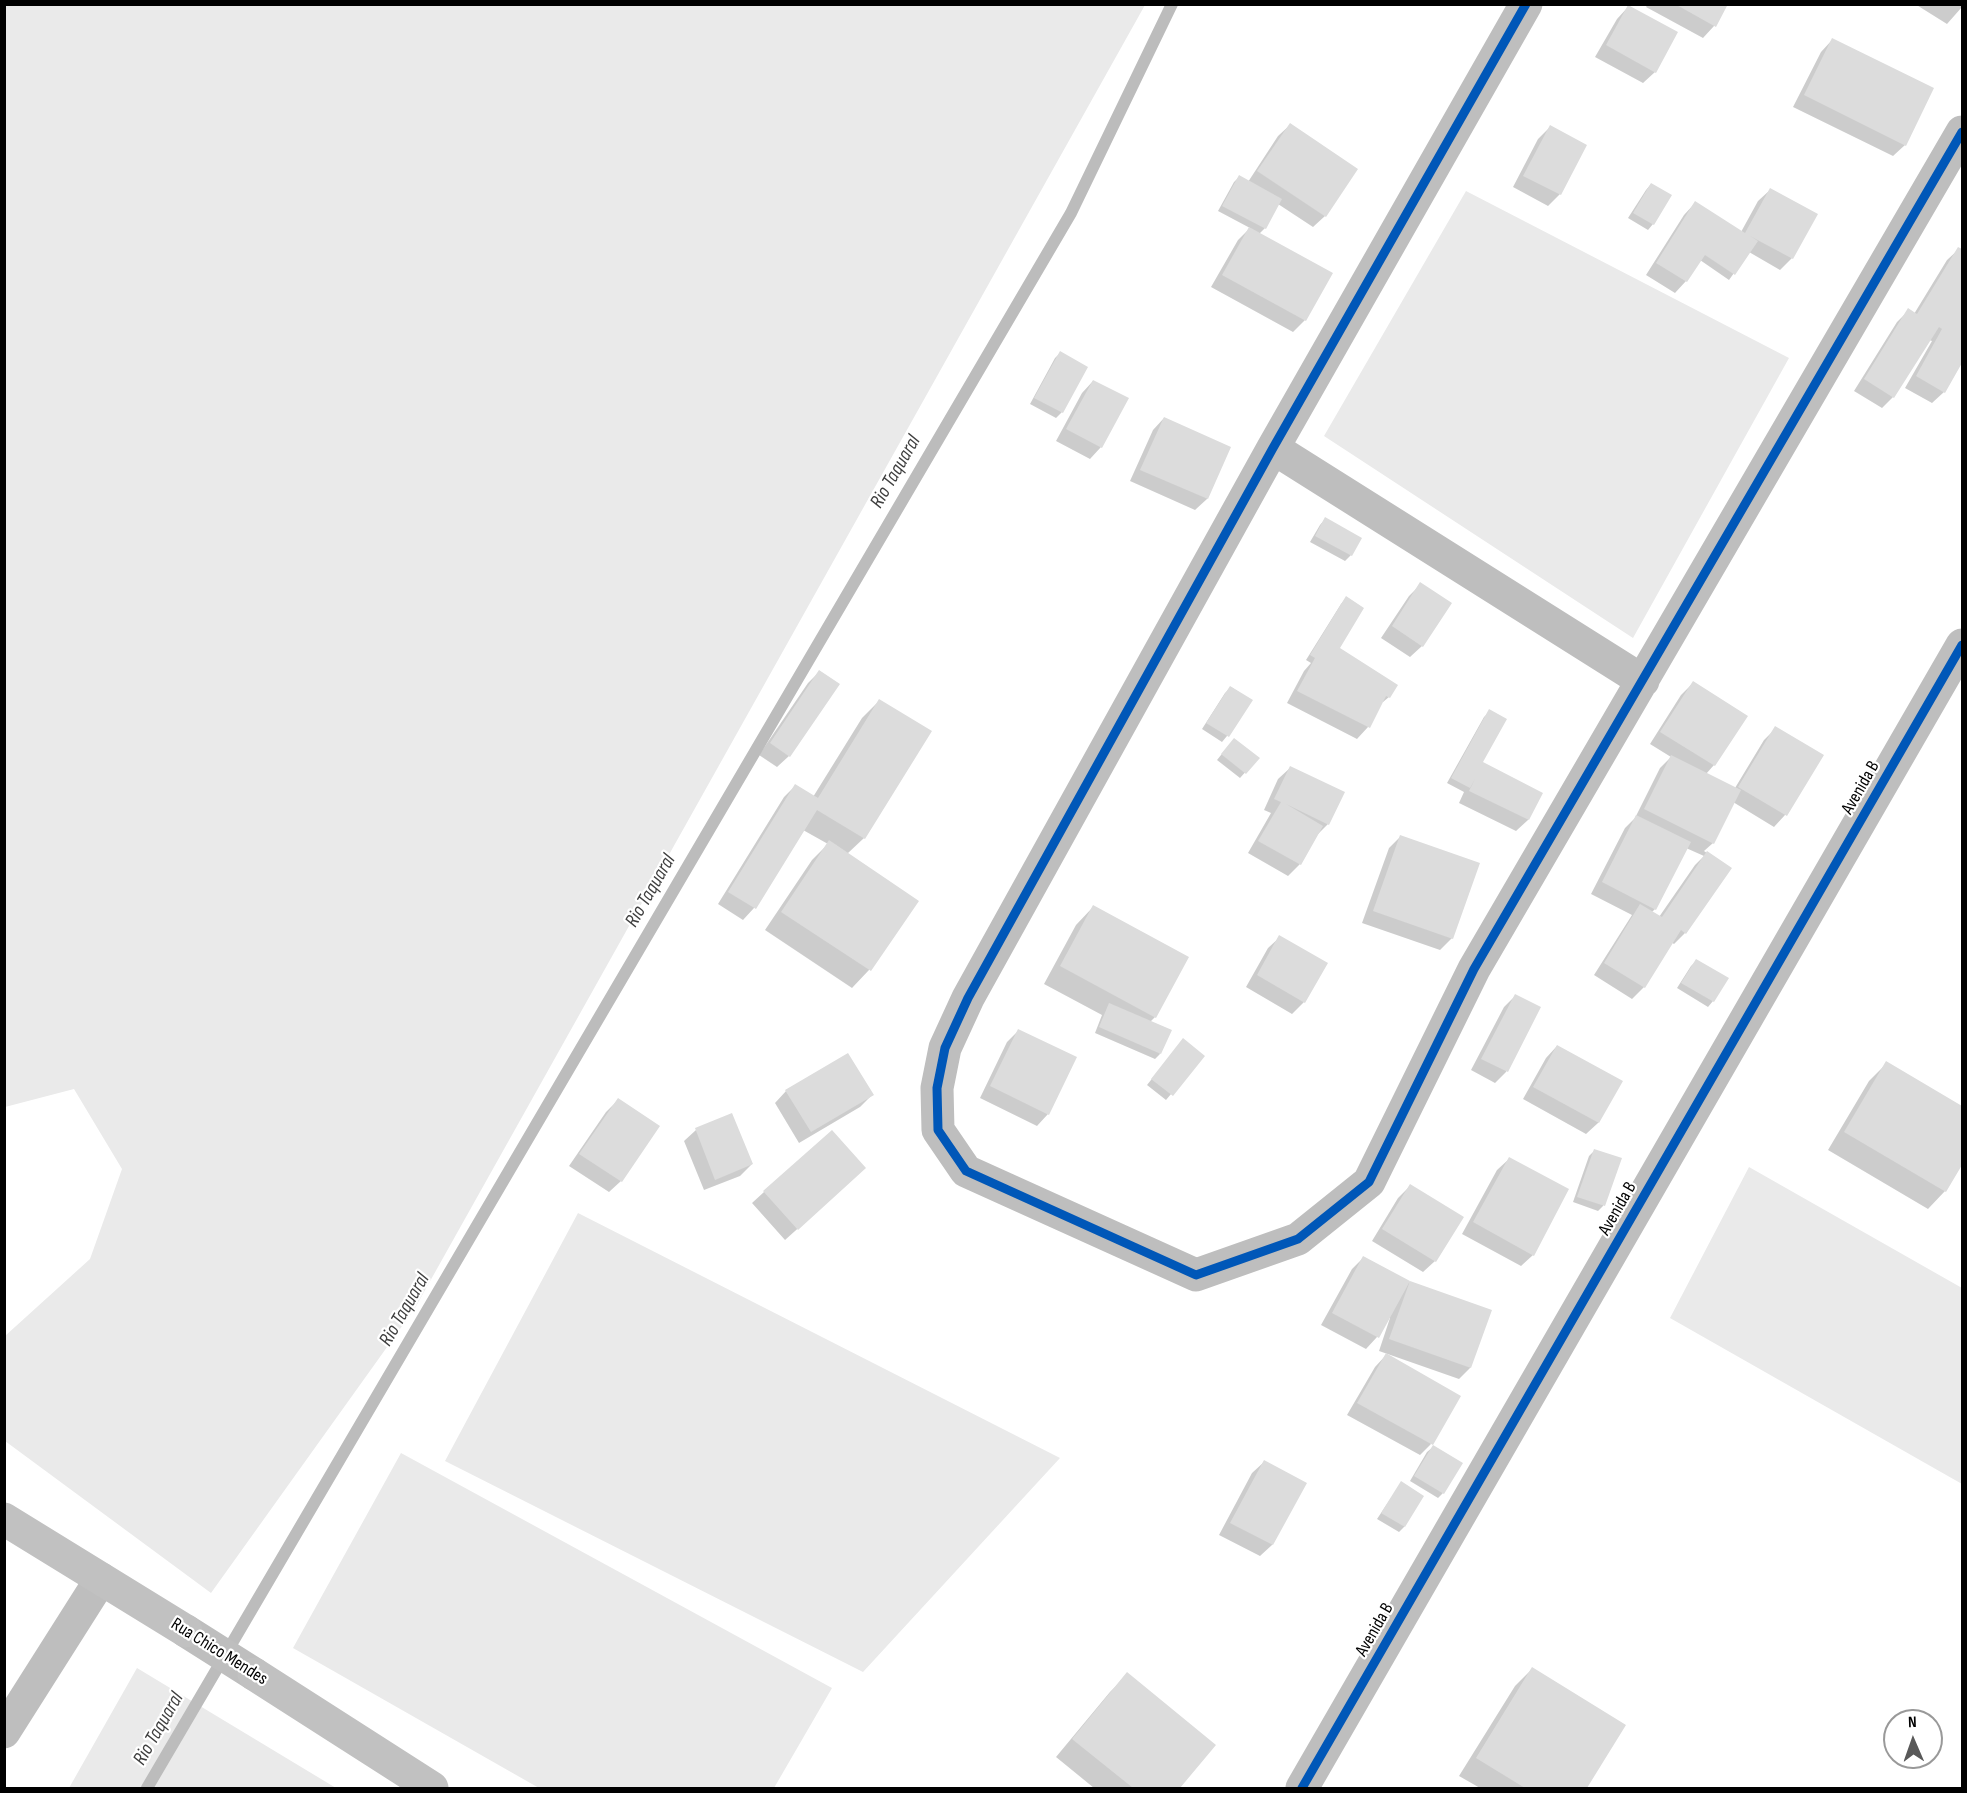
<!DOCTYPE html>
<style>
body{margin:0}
#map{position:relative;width:1967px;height:1793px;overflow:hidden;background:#fff;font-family:"Sofia Sans Condensed",sans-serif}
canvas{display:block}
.frame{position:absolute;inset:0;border:6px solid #000;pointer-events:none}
.north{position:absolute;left:1883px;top:1709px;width:60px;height:60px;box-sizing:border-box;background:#fff;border:2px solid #999;border-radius:50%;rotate:358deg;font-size:16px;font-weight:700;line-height:24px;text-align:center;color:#000}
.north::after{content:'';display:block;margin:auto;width:21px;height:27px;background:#595959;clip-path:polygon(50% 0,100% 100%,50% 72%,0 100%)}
</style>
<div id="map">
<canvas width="1967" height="1793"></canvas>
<div class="frame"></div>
<div class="north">N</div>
</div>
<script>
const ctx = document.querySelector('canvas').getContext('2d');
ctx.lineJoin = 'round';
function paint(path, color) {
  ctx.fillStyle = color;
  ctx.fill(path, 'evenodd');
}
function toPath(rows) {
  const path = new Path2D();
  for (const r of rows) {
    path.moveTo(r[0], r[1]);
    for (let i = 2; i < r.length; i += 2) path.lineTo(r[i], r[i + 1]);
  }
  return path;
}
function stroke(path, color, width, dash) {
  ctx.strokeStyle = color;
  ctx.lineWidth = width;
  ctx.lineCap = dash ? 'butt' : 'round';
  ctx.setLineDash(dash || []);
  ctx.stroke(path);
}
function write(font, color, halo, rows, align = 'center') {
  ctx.font = font + ' "Sofia Sans Condensed",sans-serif';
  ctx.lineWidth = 4.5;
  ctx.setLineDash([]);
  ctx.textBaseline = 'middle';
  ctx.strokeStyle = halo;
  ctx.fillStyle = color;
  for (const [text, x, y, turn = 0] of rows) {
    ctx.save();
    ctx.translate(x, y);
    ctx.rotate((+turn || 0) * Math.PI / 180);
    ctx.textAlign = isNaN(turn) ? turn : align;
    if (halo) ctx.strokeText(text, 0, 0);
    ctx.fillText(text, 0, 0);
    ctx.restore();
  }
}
paint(toPath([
 [5,4,1145,5,415,1308,211,1593,5,1441,5,1336,90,1259,122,1169,74,1089,5,1107],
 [1466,191,1789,358,1633,638,1324,436],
 [1749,1167,1962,1288,1962,1484,1670,1318],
 [578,1213,1060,1458,863,1672,445,1461],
 [401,1453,832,1688,774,1788,539,1788,293,1648],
 [137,1668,336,1788,69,1788]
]), '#eaeaea');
paint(toPath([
 [1648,4,1727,4,1714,26,1703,38,1646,7],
 [1915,4,1962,4,1962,7,1947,24],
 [1628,7,1655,72,1643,83,1595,57,1617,19],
 [1832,40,1905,145,1893,156,1793,107,1821,52],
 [1290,125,1325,216,1313,227,1278,204,1265,228,1259,234,1331,273,1305,320,1293,332,1211,287,1238,240,1250,228,1218,211,1234,182,1239,177,1248,182,1278,136],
 [1550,127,1560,194,1548,206,1513,187,1538,139],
 [1651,184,1653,224,1648,230,1628,218,1646,190],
 [1770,190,1792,258,1780,270,1749,252,1729,280,1700,260,1686,281,1675,293,1646,275,1684,215,1695,203,1741,232,1758,201],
 [1959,249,1962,251,1962,360,1944,392,1932,403,1905,388,1932,341,1929,340,1893,397,1882,408,1854,391,1897,322,1909,310,1914,314,1947,260],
 [1060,353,1086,368,1062,412,1056,418,1030,404,1055,358],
 [1093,381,1101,447,1090,459,1056,441,1082,393],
 [1164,418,1229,448,1207,499,1195,510,1130,481,1153,430],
 [1325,519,1351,555,1345,561,1310,542,1320,525],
 [1421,584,1422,646,1410,657,1381,638,1409,596],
 [1346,598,1338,649,1389,697,1383,702,1382,701,1368,727,1357,739,1287,703,1304,671,1311,663,1306,660,1341,604],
 [819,672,789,756,777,767,759,755,808,683],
 [1693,683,1714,765,1706,774,1735,788,1764,740,1776,728,1821,756,1785,815,1774,827,1733,802,1713,843,1704,851,1730,869,1685,933,1674,944,1671,942,1644,987,1632,999,1594,975,1632,915,1591,894,1625,828,1635,818,1660,768,1671,757,1650,744,1681,695],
 [1686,848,1704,856,1695,865,1659,917,1651,913,1655,909],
 [1231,687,1251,700,1227,736,1222,742,1202,729,1225,693],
 [879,701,864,838,847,854,917,901,869,970,852,988,765,930,812,860,828,844,803,830,754,908,743,920,718,904,784,797,795,786,813,797,862,718],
 [1490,711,1481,763,1541,793,1528,820,1516,831,1459,803,1464,792,1447,783,1484,717],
 [1229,745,1258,758,1240,778,1217,760],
 [1290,768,1328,824,1317,835,1300,864,1288,876,1248,853,1271,813,1264,810,1278,779],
 [1400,837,1452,938,1440,950,1362,923,1389,848],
 [1093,907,1155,1017,1150,1022,1160,1054,1155,1059,1095,1033,1102,1015,1044,984,1076,925],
 [1280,937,1326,964,1304,1002,1292,1014,1246,987,1268,948],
 [1696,961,1713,1001,1708,1007,1677,988,1691,966],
 [1515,996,1539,1008,1506,1072,1495,1083,1471,1070,1504,1007],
 [1019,1030,1048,1114,1037,1126,980,1098,1007,1042],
 [1178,1046,1203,1056,1166,1100,1147,1085],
 [1557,1046,1621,1082,1598,1123,1586,1134,1523,1099,1546,1058],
 [1887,1063,1962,1108,1962,1162,1945,1191,1928,1209,1828,1150,1869,1081],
 [786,1091,872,1095,860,1107,799,1143,775,1103],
 [618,1100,621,1181,609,1192,569,1166,606,1112],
 [696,1130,752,1164,740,1176,704,1190,684,1141],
 [1594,1151,1620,1159,1603,1206,1598,1211,1573,1202,1589,1156],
 [1509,1159,1533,1255,1521,1266,1462,1234,1497,1170],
 [853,1179,785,1240,752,1203,764,1192],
 [1410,1186,1435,1261,1423,1272,1372,1241,1398,1198],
 [1364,1257,1409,1282,1490,1311,1470,1368,1459,1379,1379,1351,1390,1318,1389,1317,1377,1337,1366,1349,1321,1325,1352,1269],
 [1387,1354,1431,1444,1420,1455,1347,1415,1375,1367],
 [1433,1447,1443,1493,1438,1498,1410,1481,1427,1452],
 [1264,1462,1305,1483,1272,1545,1260,1556,1219,1535,1252,1473],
 [1401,1483,1422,1496,1404,1527,1399,1532,1377,1519],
 [1532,1669,1624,1726,1585,1788,1480,1788,1459,1776,1515,1686],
 [1127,1675,1214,1745,1178,1788,1094,1788,1056,1757,1110,1692]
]), '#0003');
stroke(toPath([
 [147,1788,1071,213,1172,4]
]), '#bcbcbc', 12);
paint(toPath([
 [1675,4,1728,4,1716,27],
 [1628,5,1678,32,1656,73,1606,45],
 [1832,38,1934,88,1906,146,1804,95],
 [1290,123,1358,169,1326,217,1257,171],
 [1550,125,1587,145,1561,195,1523,176],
 [1239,175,1282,199,1266,229,1222,206],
 [1651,183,1672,195,1654,225,1633,213],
 [1770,188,1818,214,1793,259,1750,236,1758,241,1735,275,1705,255,1687,282,1656,263,1695,201,1745,233],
 [1249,227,1333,273,1306,321,1222,275],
 [1958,247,1962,249,1962,363,1945,393,1916,376,1942,329,1939,327,1894,398,1864,379,1908,308,1917,314],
 [1060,351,1088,367,1063,413,1034,398],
 [1093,380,1129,398,1102,448,1066,429],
 [1164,417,1231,447,1208,499,1140,470],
 [1325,517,1362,538,1352,556,1315,536],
 [1420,582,1452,603,1423,647,1392,626],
 [1346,596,1364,608,1340,648,1398,685,1390,698,1386,696,1370,728,1297,691,1315,658,1310,655],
 [819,670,840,684,790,757,770,743],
 [1693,681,1748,716,1715,766,1660,732],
 [1230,686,1253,700,1229,737,1206,723],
 [879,699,932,731,865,839,817,810,756,909,728,892,795,784,818,798],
 [1489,709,1507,719,1483,762,1543,793,1529,820,1469,791,1475,779,1470,788,1451,778],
 [1775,726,1824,755,1787,816,1738,787],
 [1234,738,1260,758,1246,774,1221,754],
 [1671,755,1741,790,1714,844,1644,809],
 [1290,766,1345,792,1329,825,1286,804,1323,826,1301,865,1258,841,1281,802,1274,799],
 [1636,815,1691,842,1656,910,1602,882],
 [1400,835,1480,863,1453,939,1373,911],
 [829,840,919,901,871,971,781,912],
 [1707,851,1732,868,1686,934,1681,930,1645,988,1604,963,1640,904,1662,917],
 [1093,905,1189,957,1156,1018,1060,966],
 [1279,935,1328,963,1305,1003,1257,975],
 [1696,959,1729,978,1714,1002,1681,983],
 [1515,994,1541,1007,1508,1072,1481,1059],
 [1109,1003,1172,1030,1161,1054,1099,1027],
 [1018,1029,1077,1057,1049,1115,990,1086],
 [1183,1038,1205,1056,1173,1096,1151,1079],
 [1557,1045,1623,1081,1599,1123,1533,1087],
 [848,1053,874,1095,811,1132,785,1090],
 [1886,1061,1962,1106,1962,1165,1946,1192,1844,1132],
 [618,1098,660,1126,622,1182,579,1154],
 [732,1113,753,1164,715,1180,695,1128],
 [832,1130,866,1168,798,1230,763,1191],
 [1594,1149,1622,1158,1605,1206,1577,1197],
 [1509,1157,1569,1189,1534,1256,1473,1222],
 [1410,1184,1464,1217,1436,1262,1382,1229],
 [1363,1256,1410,1281,1379,1338,1332,1313],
 [1410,1281,1492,1310,1471,1368,1389,1339],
 [1386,1353,1461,1396,1433,1445,1463,1463,1444,1494,1414,1476,1433,1445,1357,1403],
 [1264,1460,1307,1483,1273,1545,1230,1523],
 [1401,1481,1424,1496,1405,1527,1381,1513],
 [1532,1667,1626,1725,1587,1788,1525,1788,1476,1758],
 [1127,1672,1216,1745,1180,1788,1133,1788,1072,1739]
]), '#dcdcdc');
stroke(toPath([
 [1526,4,1273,448,968,998,945,1048,937,1088,938,1130,966,1171,1196,1275,1298,1239,1369,1182,1474,969,1962,132],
 [1273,448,1643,681],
 [4,1732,101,1579],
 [1302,1788,1962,645]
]), '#bebebe', 33);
stroke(toPath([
 [186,1631,254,1674]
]), '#bebebe', 33);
stroke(toPath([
 [4,1519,186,1631],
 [254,1674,432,1788]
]), '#c1c1c1', 33);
stroke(toPath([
 [1526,4,1273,448,968,998,945,1048,937,1088,938,1130,966,1171,1196,1275,1298,1239,1369,1182,1474,969,1962,132],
 [1302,1788,1962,645]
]), '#0057b8', 9);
write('18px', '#000', '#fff', [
 ["Avenida B",1861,788,-60],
 ["Avenida B",1618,1209,-60],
 ["Avenida B",1375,1630,-60],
 ["Rua Chico Mendes",219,1652,32]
]);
write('italic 20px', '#404040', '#fff', [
 ["Rio Taquaral",896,472,-60],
 ["Rio Taquaral",651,891,-60],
 ["Rio Taquaral",405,1310,-60],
 ["Rio Taquaral",159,1729,-60]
]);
</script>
